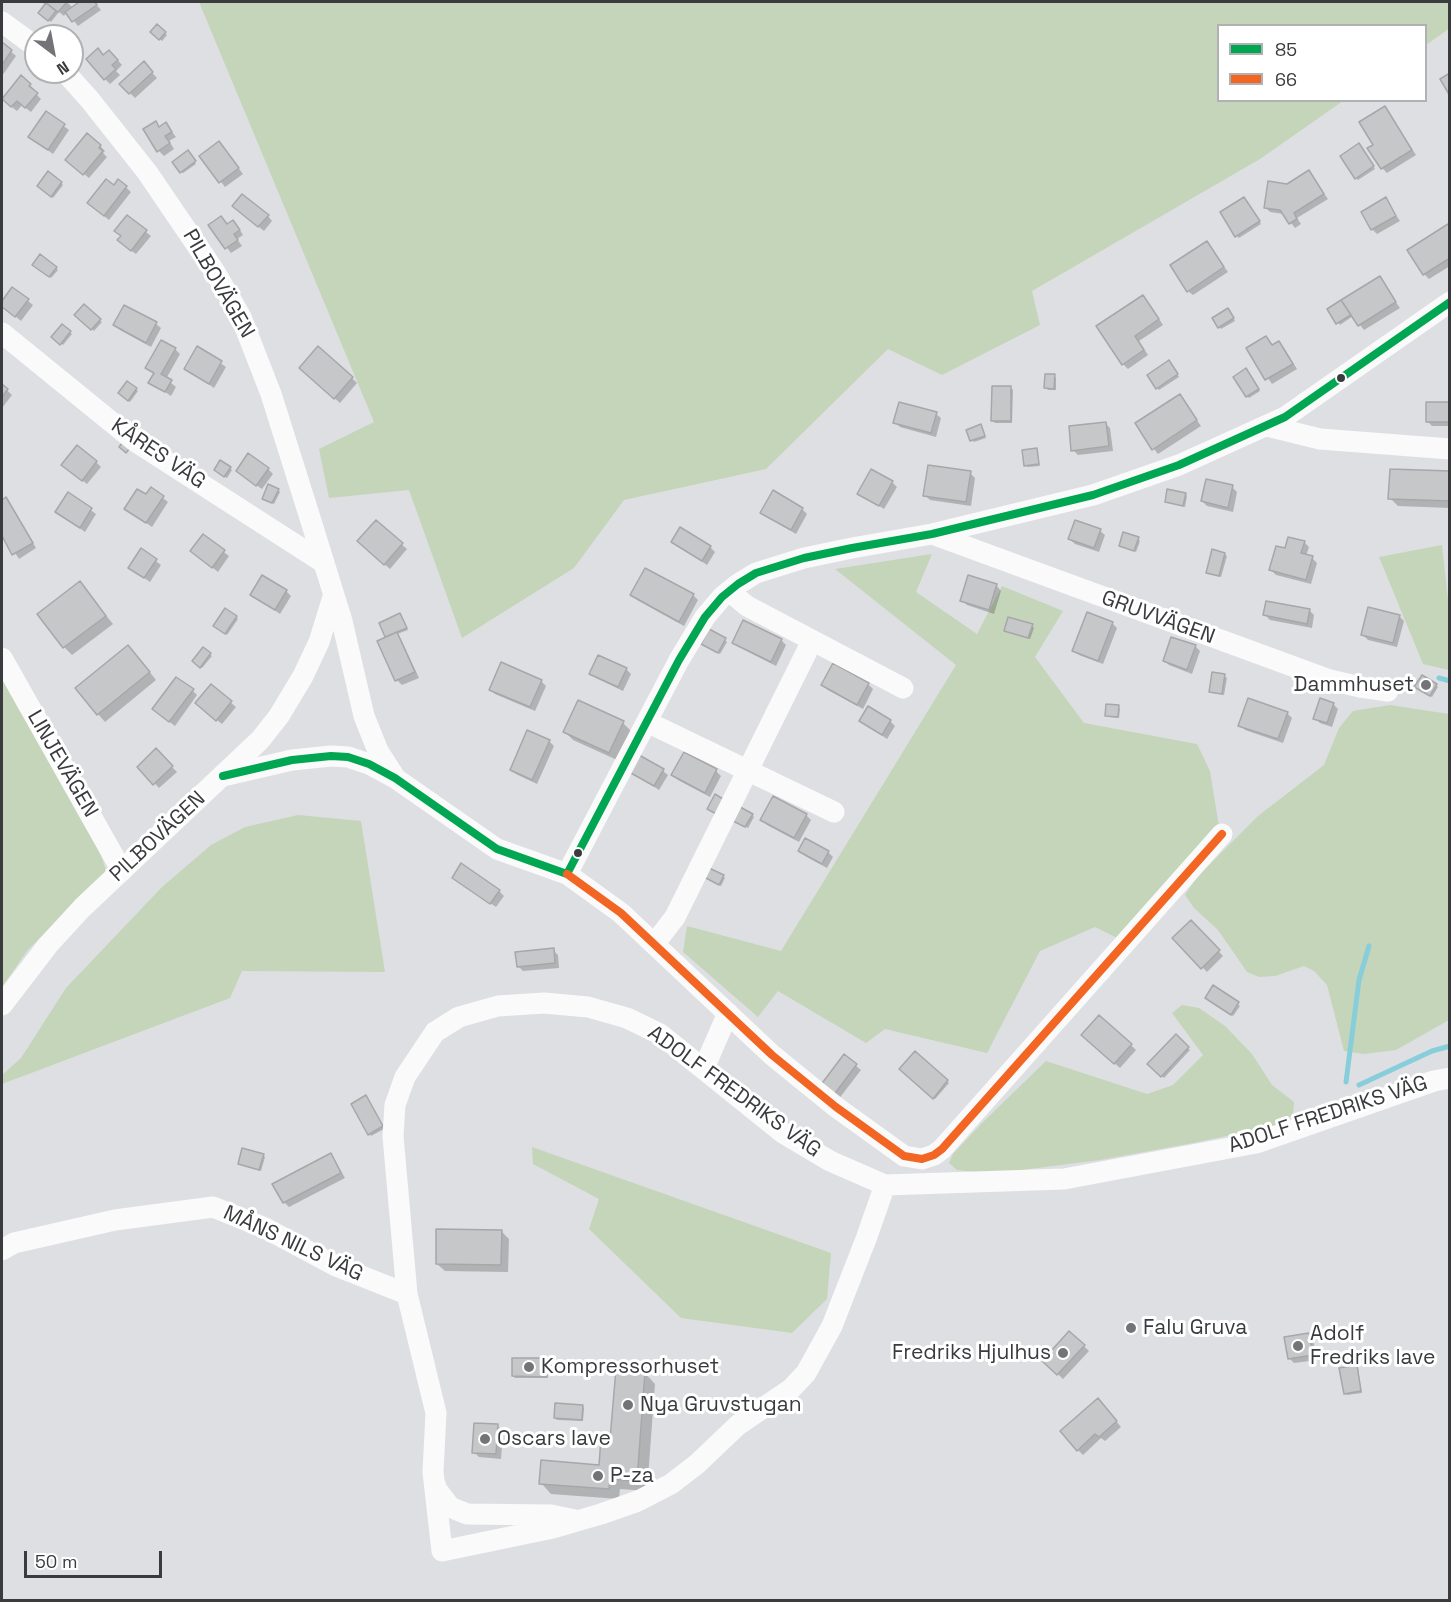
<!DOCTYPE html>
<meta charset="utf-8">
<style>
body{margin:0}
#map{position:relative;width:1451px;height:1602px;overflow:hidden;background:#dedfe2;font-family:"Space Grotesk",sans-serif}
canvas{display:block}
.frame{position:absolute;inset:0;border:3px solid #3a3b3e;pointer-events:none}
.legend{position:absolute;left:1217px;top:24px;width:210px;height:78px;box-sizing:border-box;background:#fff;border:2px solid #b0b1b2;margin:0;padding:8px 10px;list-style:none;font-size:18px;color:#3a3b3e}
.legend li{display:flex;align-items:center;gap:12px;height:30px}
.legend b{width:30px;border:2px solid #b0b1b2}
.north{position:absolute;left:24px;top:24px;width:60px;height:60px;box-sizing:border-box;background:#fff;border:2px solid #b0b1b2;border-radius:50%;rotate:148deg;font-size:16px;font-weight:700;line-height:24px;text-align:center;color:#3a3b3e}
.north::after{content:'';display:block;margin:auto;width:21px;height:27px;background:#737477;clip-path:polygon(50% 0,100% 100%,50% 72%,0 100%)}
.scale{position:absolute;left:24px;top:1551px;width:138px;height:27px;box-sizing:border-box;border:3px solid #3a3b3e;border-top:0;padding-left:8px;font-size:18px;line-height:21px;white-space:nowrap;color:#3a3b3e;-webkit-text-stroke:4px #fff;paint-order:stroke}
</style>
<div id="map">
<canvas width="1451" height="1602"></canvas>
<div class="frame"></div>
<ul class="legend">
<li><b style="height:8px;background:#00a651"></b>85</li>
<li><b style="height:8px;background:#f26522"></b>66</li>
</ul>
<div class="north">N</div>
<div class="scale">50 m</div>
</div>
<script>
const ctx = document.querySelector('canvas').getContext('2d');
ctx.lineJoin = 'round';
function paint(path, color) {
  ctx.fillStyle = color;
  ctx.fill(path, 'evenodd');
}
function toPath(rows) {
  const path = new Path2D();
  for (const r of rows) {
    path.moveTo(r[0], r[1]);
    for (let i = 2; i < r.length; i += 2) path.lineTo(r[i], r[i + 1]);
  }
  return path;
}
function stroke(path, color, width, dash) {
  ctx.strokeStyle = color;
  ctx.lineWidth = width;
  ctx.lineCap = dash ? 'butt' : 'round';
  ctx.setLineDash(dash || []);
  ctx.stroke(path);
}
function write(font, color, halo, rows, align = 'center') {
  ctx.font = font + ' "Space Grotesk",sans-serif';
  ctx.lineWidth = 6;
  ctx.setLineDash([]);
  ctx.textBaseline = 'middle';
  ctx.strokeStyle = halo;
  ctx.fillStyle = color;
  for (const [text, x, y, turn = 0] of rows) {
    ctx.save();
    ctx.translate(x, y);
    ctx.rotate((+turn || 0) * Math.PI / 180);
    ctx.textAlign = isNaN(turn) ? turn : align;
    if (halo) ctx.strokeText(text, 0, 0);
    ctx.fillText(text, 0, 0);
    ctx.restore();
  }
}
paint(toPath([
 [199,2,1449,2,1450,28,1426,45,1426,26,1218,26,1218,100,1343,101,1260,159,1032,291,1040,325,942,375,888,349,766,469,624,500,574,568,462,638,409,490,329,498,319,449,374,422],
 [1442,545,1449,609,1449,670,1423,664,1379,557],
 [932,554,916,592,977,634,1002,586,1063,611,1035,657,1084,723,1197,744,1210,771,1220,833,1117,938,1095,927,1040,951,987,1053,885,1029,866,1043,778,991,758,1017,683,952,687,926,781,951,956,665,835,569],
 [2,674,96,838,106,871,27,951,2,987],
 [1390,705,1449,714,1449,1020,1396,1050,1364,1054,1344,1051,1327,985,1314,971,1304,966,1275,976,1259,977,1247,972,1218,930,1194,908,1185,895,1197,877,1258,816,1324,765,1339,728,1353,711],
 [298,815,361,821,385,972,242,971,230,998,2,1084,2,1075,21,1058,66,988,162,887,211,845,245,827],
 [1182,1005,1199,1008,1225,1026,1252,1054,1272,1085,1294,1102,1293,1114,1280,1125,1193,1143,1100,1160,1014,1171,974,1172,957,1170,949,1163,953,1154,982,1123,1046,1061,1147,1094,1173,1085,1203,1055,1172,1013],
 [532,1147,831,1253,827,1299,792,1333,681,1318,589,1229,599,1199,533,1164]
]), '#c4d5ba');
paint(toPath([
 [41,2,67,2,73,8,82,2,94,2,101,10,78,26,67,12,64,16,59,12,51,22,40,12,46,5],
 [158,26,167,35,162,41,152,32],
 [2,44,16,56,2,76],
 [104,56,114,56,122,65,116,71,120,75,110,84,105,79],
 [143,63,157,78,135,98,121,84],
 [30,85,35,90,33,91,41,99,31,112,22,105,17,111,8,104],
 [1385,108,1416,155,1387,173,1382,168,1375,145],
 [46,113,69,130,53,154,35,141],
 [166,124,176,137,169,141,174,149,164,156,159,151,160,128],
 [100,146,105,151,103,153,107,157,89,178,72,164],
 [1361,147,1375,169,1358,180,1356,178],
 [223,148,243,174,225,187,201,156],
 [189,154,196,164,183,173,181,172],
 [1309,172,1328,199,1297,218,1301,224,1295,228,1284,214,1270,212,1265,207,1288,186],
 [119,181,131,192,109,220,94,208],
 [61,183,63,185,53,198,41,188],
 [1385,199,1400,221,1377,234,1372,229],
 [1246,201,1261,224,1239,238,1237,236],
 [239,211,268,216,272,221,264,231],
 [127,217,151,236,136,254,124,245,122,237],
 [221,218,228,225,238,227,243,235,237,239,242,246,231,253,210,226],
 [1450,228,1450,266,1429,279,1424,274],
 [1207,243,1228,272,1193,295,1188,291],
 [36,266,56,268,58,270,51,278],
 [1379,278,1400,308,1364,330,1353,316,1340,325,1329,309],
 [13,289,33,305,21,321,2,305],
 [1148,302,1163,325,1139,341,1148,355,1128,369,1123,364],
 [84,306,102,322,94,331,76,314],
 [1230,312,1235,321,1221,329,1214,318],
 [156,324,161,328,151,347,120,330,115,325],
 [62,326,72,334,63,345,53,337],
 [1266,338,1273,346,1279,343,1284,348,1297,369,1272,384,1248,349],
 [198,348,226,367,214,388,186,369],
 [175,349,180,354,166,379,176,387,171,396,150,382,155,374,147,368],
 [1171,364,1179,377,1159,390,1157,388],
 [1248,372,1260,391,1249,398,1247,396],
 [306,373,352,378,357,383,340,403],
 [1054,376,1056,378,1056,390,1048,390,1046,388],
 [128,383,138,391,130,402,120,393],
 [2,386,12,395,2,408],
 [1011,388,1013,390,1012,423,995,423,993,421],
 [1180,396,1201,426,1158,454,1154,449],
 [1450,403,1450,426,1432,426,1427,421],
 [936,414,941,418,936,437,900,427,895,422],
 [1105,423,1110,428,1113,451,1078,455,1073,450],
 [981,426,986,438,974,442,972,440],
 [1036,450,1040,466,1028,467,1025,465],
 [96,462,101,467,87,484,68,470],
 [221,462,232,470,227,478,217,472],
 [268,469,273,474,262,489,243,476],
 [970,473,975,478,971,506,930,500,925,495],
 [1450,473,1450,508,1398,506,1390,498],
 [892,482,897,487,884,509,859,493],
 [1232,487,1237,492,1233,512,1207,506,1202,501],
 [151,489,168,502,152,527,126,509,146,496],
 [278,490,280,492,274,504,266,500],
 [68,494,96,514,85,532,57,512],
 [1185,494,1187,496,1185,507,1166,501],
 [5,499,10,504,36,548,19,559,2,533,2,501],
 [802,509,807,514,796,534,767,517,762,512],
 [376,522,407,549,390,569,364,546],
 [1100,531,1105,535,1099,552,1075,544,1070,539],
 [203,536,229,556,218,572,192,551],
 [1138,539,1140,541,1136,552,1120,545],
 [673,542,710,547,715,552,707,565],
 [1304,542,1309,547,1306,556,1312,558,1317,563,1311,584,1276,575,1271,570,1286,550],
 [141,550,161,565,150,582,130,568],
 [1224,554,1227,556,1221,577,1209,574,1207,572],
 [969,577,997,586,1001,591,994,614,967,605,962,600],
 [80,583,113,624,72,655,64,647],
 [286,591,291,596,280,614,252,595],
 [632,595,693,595,698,600,684,626,637,600],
 [1309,610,1314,615,1312,628,1270,620,1265,615],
 [1399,616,1404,621,1397,647,1368,640,1363,635],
 [236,617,238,619,227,635,217,628],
 [402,617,408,630,397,634,401,639,419,678,402,685,397,680,379,641,388,637,387,636],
 [1112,623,1117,628,1103,664,1079,655,1074,650],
 [1032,626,1034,628,1030,639,1006,630],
 [725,640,727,642,720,654,705,646],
 [781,640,786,645,776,666,739,647,734,642],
 [1195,646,1200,651,1192,674,1169,665,1164,660],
 [203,649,212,656,202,668,194,661],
 [136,655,156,680,105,722,98,714],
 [626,669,631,674,623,691,596,678,591,673],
 [1224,676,1227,678,1224,695,1212,693,1210,691],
 [541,681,546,686,535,711,495,694,490,689],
 [868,684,873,689,863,709,828,690,823,685],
 [1436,685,1438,687,1432,697,1418,689],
 [211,686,236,707,222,724,202,708],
 [193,691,197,695,175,726,159,714],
 [1333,704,1338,709,1332,727,1320,723,1315,718],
 [1118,707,1120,709,1119,718,1109,717,1107,715],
 [1287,713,1292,718,1283,743,1245,730,1240,725],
 [861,721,890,721,895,726,887,739],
 [623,723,631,731,617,760,573,740,565,732],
 [549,741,554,746,537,784,516,774,511,770],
 [156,751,177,772,159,788,139,767],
 [663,771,668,775,659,790,631,772],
 [716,771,721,776,710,797,678,780,673,775],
 [752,815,754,817,748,828,737,822],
 [806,815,811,820,799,842,767,825,762,820],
 [800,851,828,852,833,857,827,868,805,856],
 [723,876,725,878,721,886,708,879],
 [453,877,499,891,504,896,496,907],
 [1191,922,1223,956,1207,972,1174,938],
 [553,950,558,955,559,968,523,971,518,966],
 [1214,987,1240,1006,1233,1016,1209,1000],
 [1176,1036,1190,1050,1164,1078,1149,1064],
 [1088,1040,1131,1045,1136,1050,1120,1068],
 [915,1053,949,1083,935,1099,901,1069],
 [844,1056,861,1070,838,1100,822,1086],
 [368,1099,384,1129,371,1136,370,1134],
 [263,1155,265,1157,261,1171,240,1164],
 [330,1155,335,1160,345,1178,289,1207,284,1202],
 [501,1231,509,1239,508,1272,445,1271,437,1264],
 [1070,1333,1089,1351,1063,1379,1044,1361],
 [1308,1334,1313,1339,1317,1360,1294,1363,1289,1358],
 [546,1360,548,1362,548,1378,515,1378,513,1376],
 [1356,1367,1358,1369,1362,1393,1347,1395,1345,1393],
 [645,1373,655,1384,647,1491,620,1489,619,1499,551,1494,541,1483,600,1466],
 [1103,1405,1121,1427,1105,1441,1101,1438,1083,1455,1078,1450],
 [582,1406,584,1408,583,1421,557,1420,555,1418],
 [498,1426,503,1431,501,1459,479,1457,474,1452]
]), '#0003');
stroke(toPath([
 [1439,678,1450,681],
 [1346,1082,1359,980,1369,946],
 [1359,1085,1432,1051,1450,1046]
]), '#87cdda', 5);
const building = toPath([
 [45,2,67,2,58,12,45,2],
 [79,2,95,2,97,5,72,22,65,12,79,2],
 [46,3,56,11,48,21,38,13,46,3],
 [157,24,166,32,159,40,150,32,157,24],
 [2,42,12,50,2,65,2,42],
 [98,48,103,55,109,50,118,60,112,65,116,69,104,80,86,59,98,48],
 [144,61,153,72,129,94,119,84,144,61],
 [1450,73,1450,96,1440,79,1450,73],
 [21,75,31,84,29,86,38,93,25,108,17,101,11,107,2,99,21,75],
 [1385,106,1412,150,1381,169,1367,148,1373,145,1359,122,1385,106],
 [46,111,65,124,48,150,28,137,46,111],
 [156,121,159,127,166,122,172,132,165,136,170,143,157,152,143,129,156,121],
 [87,133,101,145,99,148,103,151,83,175,65,160,87,133],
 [219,141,239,168,219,183,199,156,219,141],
 [1359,143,1374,166,1355,179,1340,156,1359,143],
 [188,150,196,161,180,173,172,162,188,150],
 [1309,170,1324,194,1294,213,1297,219,1289,224,1280,210,1264,208,1268,181,1287,184,1309,170],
 [48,171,62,182,51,197,37,186,48,171],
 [106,179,114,185,118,179,127,186,104,216,87,203,106,179],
 [242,194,269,215,258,227,232,206,242,194],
 [1244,197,1260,221,1235,237,1220,212,1244,197],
 [1386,197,1396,216,1371,230,1361,212,1386,197],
 [127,215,147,230,131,251,117,240,121,236,114,231,127,215],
 [221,216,227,224,233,220,240,230,234,234,238,240,225,249,208,225,221,216],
 [1448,224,1450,227,1450,258,1423,275,1407,250,1448,224],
 [1207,241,1224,267,1187,292,1170,265,1207,241],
 [40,254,57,267,49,277,32,265,40,254],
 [1380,276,1396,302,1358,326,1341,300,1380,276],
 [12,287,29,299,15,317,2,307,2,301,12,287],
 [1143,295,1159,319,1135,336,1144,350,1122,365,1096,326,1143,295],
 [1341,300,1351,315,1336,324,1327,309,1341,300],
 [84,304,101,319,91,330,74,315,84,304],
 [124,305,157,322,146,343,113,325,124,305],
 [1228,308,1234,318,1218,328,1212,318,1228,308],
 [62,324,71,331,60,345,51,337,62,324],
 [1266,336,1272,345,1279,341,1293,364,1265,380,1246,348,1266,336],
 [161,340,176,348,161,374,172,380,165,392,148,383,154,373,145,368,161,340],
 [197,346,222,361,209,384,184,369,197,346],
 [318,346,353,377,334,399,299,368,318,346],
 [1169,360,1178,374,1156,389,1147,375,1169,360],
 [1246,368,1259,389,1246,397,1233,377,1246,368],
 [1045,374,1055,374,1054,389,1044,388,1045,374],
 [127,381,137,388,128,401,118,393,127,381],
 [2,384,8,389,2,397,2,384],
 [992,386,1011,386,1011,421,991,421,992,386],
 [1180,394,1197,420,1152,450,1135,423,1180,394],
 [899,402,937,412,931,433,893,423,899,402],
 [1426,402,1450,402,1450,422,1426,422,1426,402],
 [1106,422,1109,446,1071,451,1069,426,1106,422],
 [981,424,985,436,970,441,966,430,981,424],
 [122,443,130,448,126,453,119,447,122,443],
 [77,445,97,461,82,481,61,465,77,445],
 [1037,448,1039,464,1024,466,1022,450,1037,448],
 [248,453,269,468,256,486,236,471,248,453],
 [220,460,231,467,224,477,214,470,220,460],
 [928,465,971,471,966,502,923,496,928,465],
 [871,469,893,481,879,506,857,494,871,469],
 [1390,469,1450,471,1450,501,1388,499,1390,469],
 [1206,479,1233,485,1228,508,1201,501,1206,479],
 [268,484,279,489,272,503,262,499,268,484],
 [151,487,164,496,146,523,124,509,137,489,146,494,151,487],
 [1167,489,1186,493,1183,506,1165,502,1167,489],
 [773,490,803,508,791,530,760,513,773,490],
 [68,492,92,508,80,528,55,512,68,492],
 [6,497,33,543,12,555,2,536,2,500,6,497],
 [376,520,403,543,384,565,357,541,376,520],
 [1075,520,1101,529,1094,548,1068,539,1075,520],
 [680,527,711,546,702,561,671,542,680,527],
 [1123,532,1139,537,1134,551,1119,546,1123,532],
 [203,534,225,550,212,568,190,551,203,534],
 [1288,537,1305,541,1301,553,1313,556,1306,580,1269,570,1276,546,1285,548,1288,537],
 [141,548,157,559,144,578,128,568,141,548],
 [1212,549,1225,553,1219,576,1206,573,1212,549],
 [645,568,694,594,679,622,630,595,645,568],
 [262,575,287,590,275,610,250,595,262,575],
 [968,575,997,584,989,610,960,601,968,575],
 [80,581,106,616,63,648,37,614,80,581],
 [1266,601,1310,609,1307,624,1263,615,1266,601],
 [1368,607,1400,615,1393,643,1361,635,1368,607],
 [225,608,237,616,225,634,213,626,225,608],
 [1087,612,1113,622,1098,661,1072,651,1087,612],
 [400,613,407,628,385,637,379,623,400,613],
 [1008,617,1033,624,1028,638,1004,631,1008,617],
 [743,620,782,639,771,662,732,643,743,620],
 [709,629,726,638,718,653,701,644,709,629],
 [397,632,415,672,395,681,377,641,397,632],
 [1171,637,1196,645,1187,670,1163,661,1171,637],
 [128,645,150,672,97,715,75,688,128,645],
 [203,647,211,653,200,668,192,661,203,647],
 [598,655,627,668,618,687,589,674,598,655],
 [501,662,542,680,530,707,489,690,501,662],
 [833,663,869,683,857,705,821,685,833,663],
 [1212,672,1225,674,1222,694,1209,692,1212,672],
 [1422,675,1437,684,1430,696,1414,687,1422,675],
 [176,677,194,689,169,722,152,709,176,677],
 [211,684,232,701,216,721,195,703,211,684],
 [1248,698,1288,712,1278,739,1238,726,1248,698],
 [1320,698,1334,703,1327,723,1313,719,1320,698],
 [578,700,624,721,609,753,563,732,578,700],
 [1106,704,1119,705,1118,717,1105,716,1106,704],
 [868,706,891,720,882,735,859,721,868,706],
 [527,730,550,740,532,780,510,770,527,730],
 [156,748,173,766,153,785,137,767,156,748],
 [684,752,717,769,705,793,671,775,684,752],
 [639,755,664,769,654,786,629,772,639,755],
 [715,794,728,802,720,816,707,809,715,794],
 [773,796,807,814,794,838,760,820,773,796],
 [740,807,753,814,745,827,733,821,740,807],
 [805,838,829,851,822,864,798,851,805,838],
 [461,863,500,890,490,904,452,878,461,863],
 [709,868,724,875,719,885,704,877,709,868],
 [1191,920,1220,950,1201,969,1172,938,1191,920],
 [554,948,555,963,517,967,515,952,554,948],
 [1213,985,1239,1002,1231,1015,1205,998,1213,985],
 [1099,1015,1132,1044,1114,1064,1081,1035,1099,1015],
 [1176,1034,1189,1047,1161,1077,1147,1064,1176,1034],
 [915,1051,948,1080,933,1099,899,1069,915,1051],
 [844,1054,857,1064,833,1096,820,1086,844,1054],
 [366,1095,383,1126,368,1135,351,1104,366,1095],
 [242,1148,264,1154,259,1170,238,1164,242,1148],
 [331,1153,341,1173,283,1203,272,1184,331,1153],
 [436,1229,502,1230,501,1265,436,1264,436,1229],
 [1069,1331,1085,1345,1057,1375,1042,1361,1069,1331],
 [1309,1333,1313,1355,1288,1359,1284,1337,1309,1333],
 [512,1358,547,1358,546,1377,512,1376,512,1358],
 [1357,1365,1361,1391,1344,1394,1339,1368,1357,1365],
 [616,1369,645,1372,637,1481,610,1479,609,1489,539,1484,541,1460,599,1465,601,1438,610,1439,616,1369],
 [1098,1398,1117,1421,1099,1437,1095,1434,1077,1451,1060,1431,1098,1398],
 [555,1403,583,1405,582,1420,554,1418,555,1403],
 [474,1423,498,1424,496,1454,472,1453,474,1423]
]);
paint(building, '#c6c7c9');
stroke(building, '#a7a7aa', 1.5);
stroke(toPath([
 [2,22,36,47],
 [65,72,90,100,147,172,215,272,241,317,271,394,311,521,342,621,364,716,378,751,394,776],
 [2,333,136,442,324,563],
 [1267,426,1320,439,1450,449],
 [932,534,1330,680,1360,687,1388,691],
 [729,591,747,606,903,688],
 [2,658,122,871],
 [647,722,834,812],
 [223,776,292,760,331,756,348,757,369,764,395,778,497,849,567,874,679,660,705,617,722,597,738,584,756,573,804,558,852,548,932,534,1093,495,1179,465,1285,417,1450,302],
 [567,874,621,913,772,1055,836,1107,904,1156,922,1159,934,1155,942,1149,1222,834],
 [655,943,675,917,812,641],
 [2,1005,48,945,82,908,260,740,279,716,303,676,319,642,333,597],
 [704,1068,728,1013],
 [885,1185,866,1239,832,1326,806,1373,791,1389,738,1425,697,1464,671,1484,638,1501,601,1514,553,1528,442,1551,433,1472,436,1413,407,1294,393,1136,395,1105,405,1077,435,1032,459,1017,498,1006,544,1003,588,1007,627,1018,660,1034,783,1133,830,1161,885,1185,1064,1179,1256,1143,1434,1081,1450,1078],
 [2,1250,14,1243,115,1220,213,1207,265,1228,336,1266,407,1294],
 [435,1484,437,1490,450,1507,467,1514,551,1515,575,1520]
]), '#fafafb', 21);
stroke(toPath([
 [223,776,292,760,331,756,348,757,369,764,395,778,497,849,567,874,679,660,705,617,722,597,738,584,756,573,804,558,852,548,932,534,1093,495,1179,465,1285,417,1450,302]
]), '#00a651', 8);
stroke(toPath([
 [567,874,621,913,772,1055,836,1107,904,1156,922,1159,934,1155,942,1149,1222,834]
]), '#f26522', 8);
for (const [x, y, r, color] of [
 [1341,378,5,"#3a3b3e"],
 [1426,685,6,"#737477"],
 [578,853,5,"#3a3b3e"],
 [1131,1328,6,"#737477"],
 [1298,1346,6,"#737477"],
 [1063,1353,6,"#737477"],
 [529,1367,6,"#737477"],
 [628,1405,6,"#737477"],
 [485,1439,6,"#737477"],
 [598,1476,6,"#737477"]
]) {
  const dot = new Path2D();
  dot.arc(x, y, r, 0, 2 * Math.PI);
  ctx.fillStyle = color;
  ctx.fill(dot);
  stroke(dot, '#fff', 2);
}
write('21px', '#3a3b3e', '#fff', [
 ["PILBOVÄGEN",218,284,60],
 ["KÅRES VÄG",158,454,34],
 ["GRUVVÄGEN",1158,618,20],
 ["LINJEVÄGEN",62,764,60],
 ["PILBOVÄGEN",158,837,-43],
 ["ADOLF FREDRIKS VÄG",734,1092,36],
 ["ADOLF FREDRIKS VÄG",1328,1115,-18],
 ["MÅNS NILS VÄG",293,1244,25]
]);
write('21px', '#3a3b3e', '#fff', [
 ["Dammhuset",1414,685,"right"],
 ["Falu Gruva",1143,1328],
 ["Adolf",1310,1334],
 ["Fredriks lave",1310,1358],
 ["Fredriks Hjulhus",1051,1353,"right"],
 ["Kompressorhuset",541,1367],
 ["Nya Gruvstugan",640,1405],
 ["Oscars lave",497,1439],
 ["P-za",610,1476]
], 'left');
</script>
